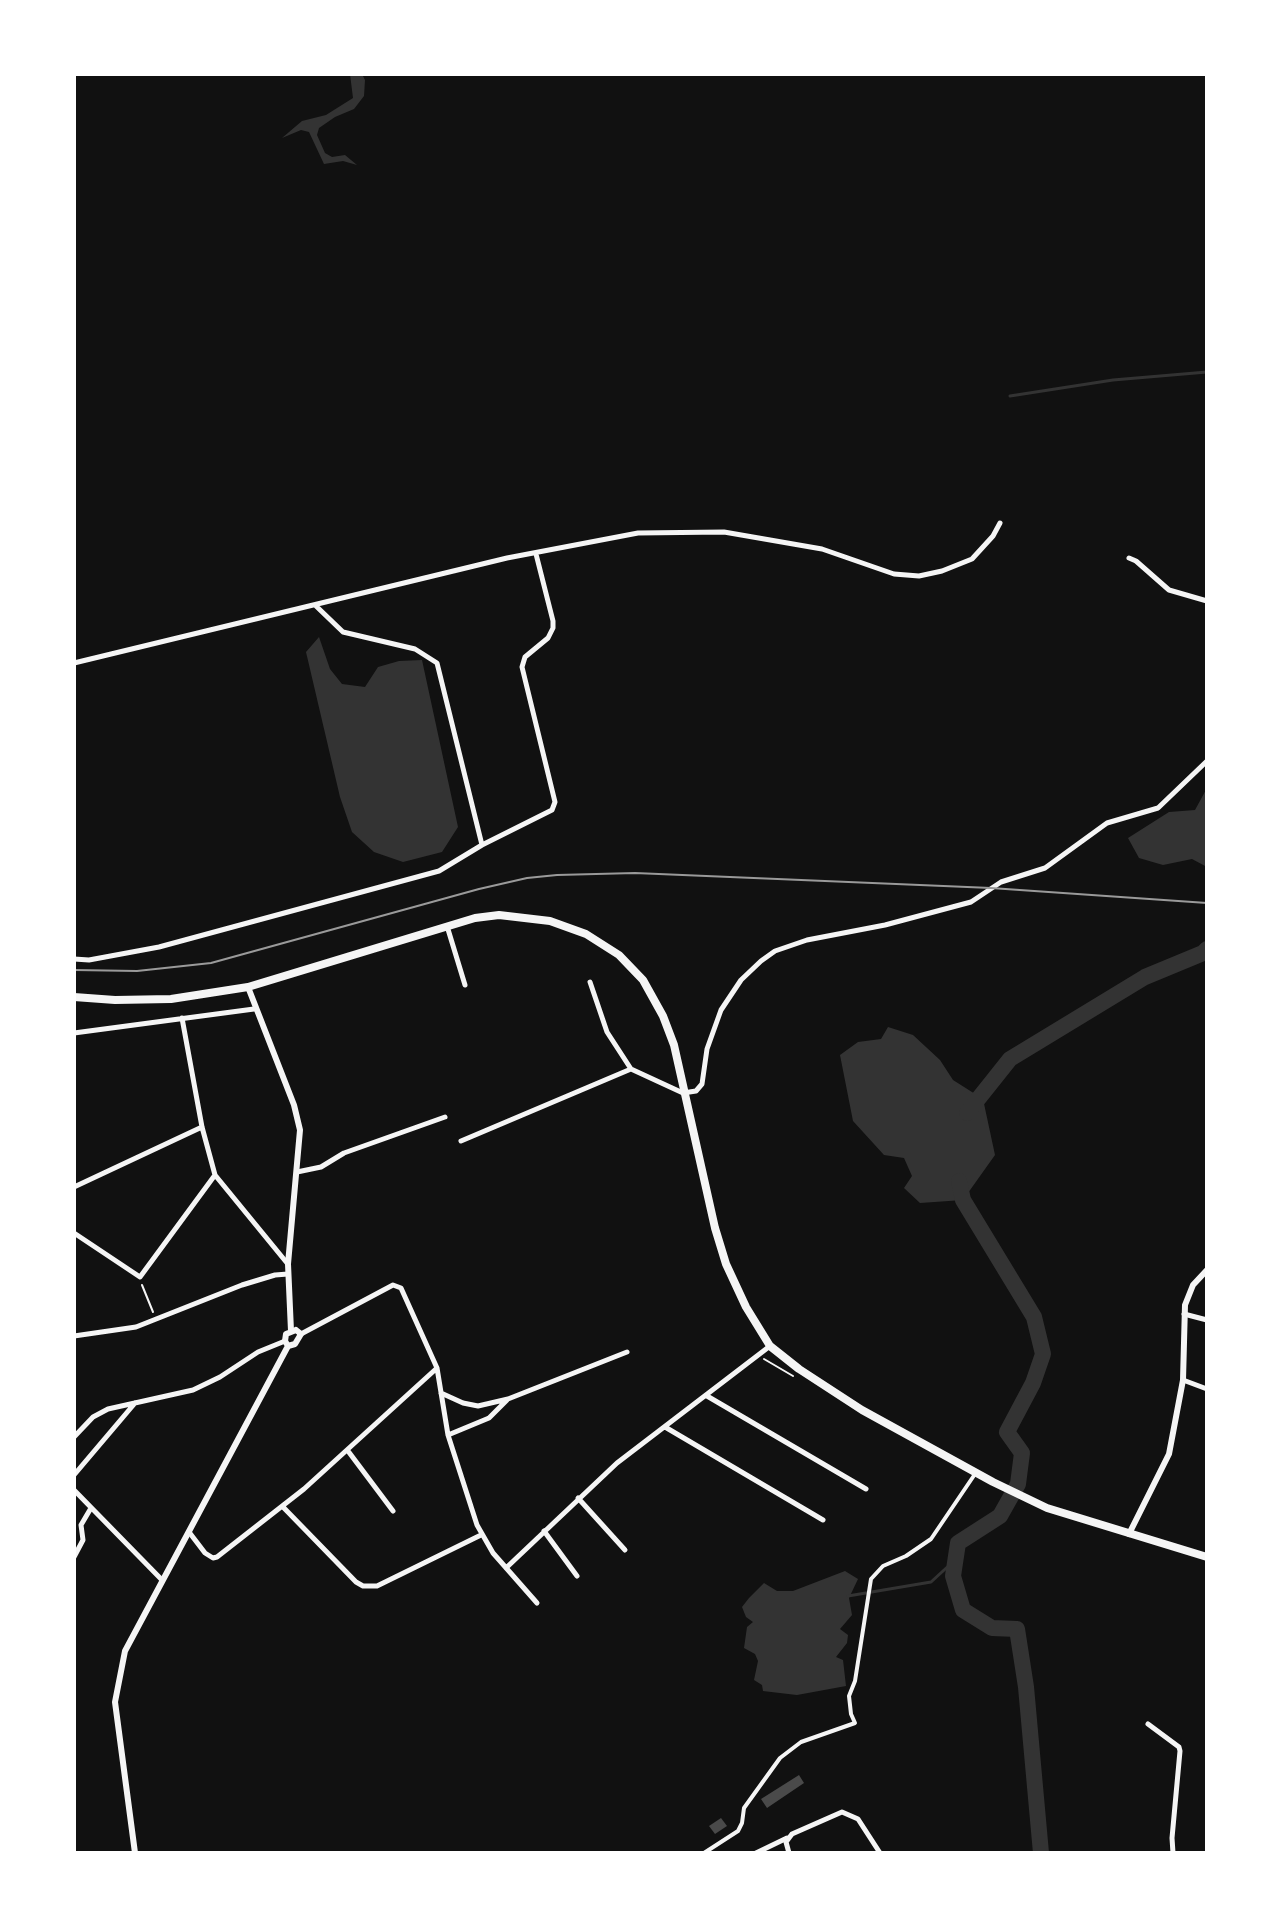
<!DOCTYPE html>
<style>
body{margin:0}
#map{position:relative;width:1281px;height:1927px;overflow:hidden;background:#111;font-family:Commissioner,sans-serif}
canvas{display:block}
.frame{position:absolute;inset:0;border:76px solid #fff;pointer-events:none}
</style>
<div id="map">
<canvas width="1281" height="1927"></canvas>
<div class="frame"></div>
</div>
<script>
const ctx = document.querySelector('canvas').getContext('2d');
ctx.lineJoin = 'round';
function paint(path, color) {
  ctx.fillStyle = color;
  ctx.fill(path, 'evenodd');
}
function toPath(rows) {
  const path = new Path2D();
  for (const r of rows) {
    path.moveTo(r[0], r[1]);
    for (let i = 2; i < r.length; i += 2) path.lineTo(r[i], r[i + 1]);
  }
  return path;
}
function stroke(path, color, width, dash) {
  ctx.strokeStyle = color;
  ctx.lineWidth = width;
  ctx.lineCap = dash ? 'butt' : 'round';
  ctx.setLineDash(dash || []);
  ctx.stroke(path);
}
paint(toPath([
 [350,74,362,74,365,80,364,96,354,109,335,117,319,128,317,135,325,153,332,157,345,155,357,165,343,161,324,164,309,132,301,130,282,138,302,121,326,115,353,98],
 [319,637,330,669,342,684,365,687,378,667,399,661,422,660,458,827,442,852,403,862,374,852,352,832,340,797,306,652],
 [1207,788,1207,867,1192,859,1163,865,1139,858,1128,838,1169,812,1195,810],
 [888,1027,913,1035,940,1060,953,1080,983,1099,995,1155,963,1200,920,1203,904,1188,912,1176,904,1158,884,1155,853,1121,840,1055,858,1042,881,1039],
 [845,1571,858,1579,849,1598,852,1615,840,1629,848,1635,847,1643,836,1657,843,1660,846,1686,797,1695,763,1691,762,1685,754,1680,758,1661,755,1654,744,1648,747,1627,753,1622,746,1617,742,1607,749,1598,764,1583,777,1591,793,1591]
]), '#333');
stroke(toPath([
 [1010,396,1113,380,1207,372],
 [848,1596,931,1582,955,1560]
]), '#333', 3);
stroke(toPath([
 [967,1113,1010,1059,1145,977,1203,953,1207,949],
 [959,1181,963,1200,1034,1317,1043,1354,1033,1383,1007,1432,1022,1453,1018,1484,1000,1516,958,1543,953,1576,963,1610,992,1628,1017,1629,1026,1687,1041,1853]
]), '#333', 16);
paint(toPath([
 [799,1775,804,1783,767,1808,761,1799],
 [721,1818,727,1826,715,1834,709,1826]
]), '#4a4a4a');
stroke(toPath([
 [142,1285,153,1312],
 [764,1359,793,1376]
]), '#f5f5f5', 2);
stroke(toPath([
 [704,1853,738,1831,742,1823,744,1808,780,1758,801,1742,855,1723,851,1714,849,1696,855,1681,871,1579,883,1566,906,1556,931,1539,975,1474]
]), '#f5f5f5', 4);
stroke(toPath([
 [1129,558,1136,561,1169,590,1207,601],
 [316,606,343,632,415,649,437,663,482,845],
 [74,663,507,558,638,533,724,532,822,549,894,574,919,576,942,571,972,559,993,536,1000,523],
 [447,926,465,985],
 [74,959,89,960,159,947,439,871,482,845,552,810,555,802,522,667,525,657,548,638,553,628,553,621,536,554],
 [590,982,607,1032,631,1069,683,1093,696,1091,702,1084,707,1049,721,1010,741,980,761,961,775,951,807,940,885,925,971,902,1001,882,1045,868,1107,823,1158,808,1207,761],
 [182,1018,202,1127,215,1175,287,1263],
 [74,1033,254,1009],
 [461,1141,631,1069],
 [297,1172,321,1167,344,1153,445,1117],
 [74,1187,202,1127],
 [74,1233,140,1277,215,1175],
 [1184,1314,1207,1320],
 [301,1334,393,1285,401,1288,437,1368,448,1435,477,1525,493,1553,537,1603],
 [74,1336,136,1327,242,1285,275,1275,288,1274],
 [1183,1380,1207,1389],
 [441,1393,463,1403,478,1406,508,1399,627,1352],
 [707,1396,866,1489],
 [665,1427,823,1520],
 [448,1435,489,1418,507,1400],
 [74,1437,93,1417,108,1409,193,1390,220,1377,258,1352,285,1341],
 [348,1451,393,1511],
 [74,1475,135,1403],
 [74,1490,162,1580],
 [578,1498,625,1550],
 [283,1507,356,1582,363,1586,377,1586,481,1535],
 [544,1531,577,1576],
 [189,1532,205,1553,213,1558,217,1557,304,1489,437,1368],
 [74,1557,83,1540,81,1525,91,1508],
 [506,1568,617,1463,770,1346],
 [1148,1724,1179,1747,1180,1751,1172,1838,1173,1853],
 [756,1853,787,1838],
 [789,1853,786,1842,792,1834,842,1812,858,1819,880,1853]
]), '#f5f5f5', 5);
stroke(toPath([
 [248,987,294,1105,300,1130,288,1264,291,1331],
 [296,1330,301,1334,295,1344,288,1346,285,1341,286,1334,296,1330],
 [1129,1534,1169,1454,1183,1380,1185,1305,1193,1285,1207,1270],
 [135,1853,115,1702,125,1651,288,1346]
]), '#f5f5f5', 6);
stroke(toPath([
 [74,997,115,1000,171,999,248,987,475,918,499,915,550,921,586,934,619,955,643,980,663,1016,674,1045,715,1228,726,1264,746,1307,770,1346,799,1369,862,1410,993,1482,1047,1508,1207,1557]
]), '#f5f5f5', 8);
stroke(toPath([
 [74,970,137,971,211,963,479,889,527,878,557,875,635,873,991,888,1207,903]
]), '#9a9a9a', 2);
</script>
